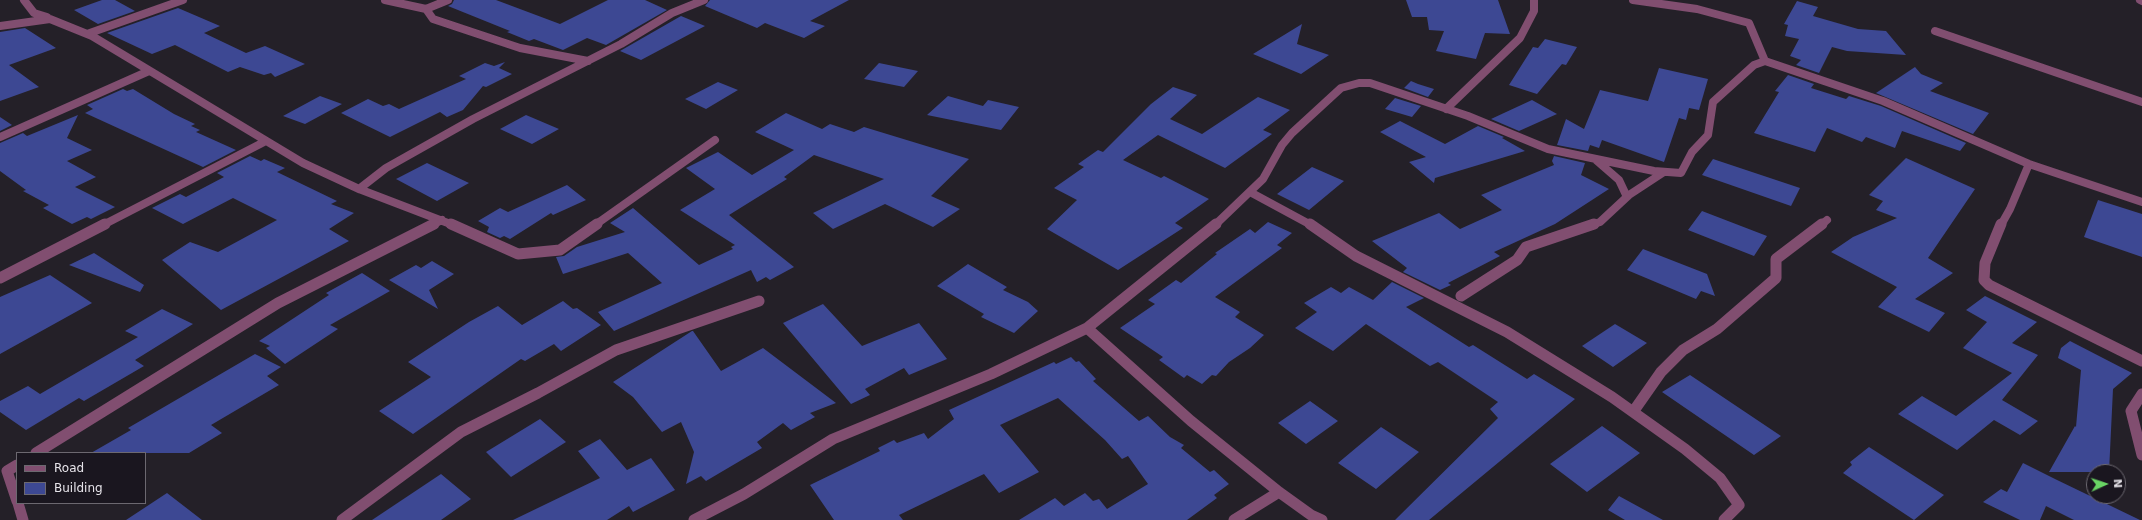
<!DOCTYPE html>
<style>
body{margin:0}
#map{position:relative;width:2142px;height:520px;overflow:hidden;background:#242028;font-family:"DejaVu Sans",sans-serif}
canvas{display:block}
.legend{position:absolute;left:16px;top:452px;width:130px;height:52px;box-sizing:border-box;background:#1a161f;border:1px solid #6c6870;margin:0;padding:5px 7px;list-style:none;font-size:12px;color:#e6e3e9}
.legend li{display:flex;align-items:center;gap:8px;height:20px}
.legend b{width:20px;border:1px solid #6c6870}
.north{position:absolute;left:2086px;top:464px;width:40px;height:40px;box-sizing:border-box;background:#1a161f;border:1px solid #6c6870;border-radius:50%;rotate:87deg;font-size:11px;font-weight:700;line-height:16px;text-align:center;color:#e6e3e9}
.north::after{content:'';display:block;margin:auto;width:14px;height:18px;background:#69d464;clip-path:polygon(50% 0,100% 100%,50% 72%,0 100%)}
</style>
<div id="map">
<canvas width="2142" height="520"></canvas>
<ul class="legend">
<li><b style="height:5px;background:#814e70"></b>Road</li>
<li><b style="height:11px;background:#3d4893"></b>Building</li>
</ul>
<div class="north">N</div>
</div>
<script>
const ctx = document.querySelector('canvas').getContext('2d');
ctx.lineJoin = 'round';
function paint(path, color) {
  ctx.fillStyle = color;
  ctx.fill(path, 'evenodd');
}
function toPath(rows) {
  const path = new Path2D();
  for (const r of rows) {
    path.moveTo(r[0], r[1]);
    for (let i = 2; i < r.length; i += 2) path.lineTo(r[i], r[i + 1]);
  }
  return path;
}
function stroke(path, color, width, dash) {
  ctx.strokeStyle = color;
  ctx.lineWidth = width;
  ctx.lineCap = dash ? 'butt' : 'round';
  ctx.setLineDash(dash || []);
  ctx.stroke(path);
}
paint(toPath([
 [102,0,115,0,135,11,98,24,74,10],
 [454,0,496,0,560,24,608,0,645,0,667,10,606,45,587,38,563,50,534,39,529,41,507,32,510,31,448,6,452,4],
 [710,0,849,0,810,21,825,26,804,38,765,23,757,28,705,6],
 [1406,0,1498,0,1510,34,1485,33,1476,59,1436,51,1444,31,1429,30,1427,17,1412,17],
 [1797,1,1818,7,1813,16,1858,29,1886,31,1906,55,1847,51,1832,47,1819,73,1796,65,1801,60,1790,56,1799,39,1785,36,1788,25,1784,24],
 [178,8,220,26,204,33,246,53,265,46,305,64,275,77,271,73,264,75,240,67,228,72,175,45,152,54,107,33],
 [681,16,705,26,641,60,620,51],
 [1302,24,1297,44,1329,55,1301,74,1253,54],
 [25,28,56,48,9,65,39,87,0,101,0,32],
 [1545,39,1577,47,1566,65,1562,64,1537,94,1509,85,1533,47,1538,48],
 [505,62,499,68,512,74,486,87,483,86,463,110,447,117,440,112,390,137,341,113,368,99,383,106,389,104,399,109,466,79,459,76,485,63,494,66],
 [879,63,918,71,904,87,864,79],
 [1915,67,1921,74,1943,83,1930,91,1989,113,1973,134,1876,93],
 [1659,68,1708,79,1699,110,1689,108,1686,120,1679,118,1664,162,1602,140,1599,148,1590,145,1588,151,1557,145,1566,119,1584,129,1600,90,1648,101],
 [1788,75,1814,84,1811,88,1846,99,1849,96,1881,106,1966,143,1960,151,1902,131,1895,148,1866,137,1862,142,1827,128,1815,152,1754,133,1779,92,1775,91],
 [1411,81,1418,84,1434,89,1428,97,1404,88],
 [718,82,738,90,706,109,685,99],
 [1173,87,1197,95,1170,119,1202,134,1258,97,1290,110,1263,130,1272,134,1225,168,1158,135,1123,160,1161,178,1164,176,1209,199,1175,223,1183,228,1118,270,1047,229,1077,200,1054,188,1084,167,1078,164,1098,150,1103,152,1151,104],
 [123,89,127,91,133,89,174,114,195,124,191,126,200,130,196,132,236,150,203,167,85,113,93,109,87,105],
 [320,96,342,104,305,124,283,116],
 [948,96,983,106,988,100,1019,107,1001,130,927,115],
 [1395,98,1421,106,1412,117,1385,109],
 [1532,100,1557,114,1519,131,1491,119],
 [786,113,822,129,830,124,854,132,864,127,969,159,931,196,960,209,933,227,885,204,833,229,813,213,884,179,814,155,784,177,787,179,729,215,794,267,770,280,766,277,757,282,751,270,614,331,598,312,662,283,628,253,563,274,556,257,564,256,577,247,625,232,610,223,633,208,699,265,733,249,731,247,735,245,680,210,715,189,686,168,718,152,752,175,794,150,755,132],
 [78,115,67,138,92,150,67,161,96,177,75,187,115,207,91,219,87,217,72,224,43,208,49,205,23,191,26,190,0,171,0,143,23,133,27,136],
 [526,115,559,129,532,144,500,129],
 [0,117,12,125,0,131],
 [1400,121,1445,144,1478,126,1504,137,1502,138,1525,151,1435,178,1434,183,1409,162,1426,157,1380,132],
 [250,156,261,161,264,159,285,168,277,172,337,201,331,204,354,213,329,229,349,241,221,310,162,260,190,242,218,252,277,220,233,198,183,224,152,208,180,194,186,197,224,177,217,173],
 [1554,156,1585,163,1581,175,1609,189,1555,224,1494,252,1500,256,1448,283,1451,285,1440,290,1403,272,1407,268,1372,241,1439,213,1460,229,1502,210,1481,195,1554,165,1552,161],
 [1906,158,1975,189,1928,258,1953,273,1915,299,1945,313,1929,332,1878,307,1897,287,1831,252,1853,237,1897,218,1876,210,1883,201,1869,195],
 [1713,159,1800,188,1791,206,1702,175],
 [427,163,469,183,437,201,396,179],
 [1312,167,1344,181,1309,210,1277,194],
 [567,185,586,200,553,215,551,213,510,239,504,236,500,238,487,232,489,227,478,221,500,208,508,212],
 [2098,200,2142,214,2142,257,2084,237],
 [1702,211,1767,236,1754,256,1688,230],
 [1268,222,1292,233,1277,245,1282,248,1215,297,1240,312,1235,317,1264,335,1250,348,1229,362,1216,376,1212,375,1202,384,1187,375,1184,378,1159,360,1163,357,1120,328,1155,304,1148,300,1176,280,1181,283,1217,254,1215,253,1250,229,1255,233],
 [1643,249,1707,274,1715,296,1701,291,1696,299,1627,270],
 [94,253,144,285,140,292,69,265],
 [432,261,454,274,429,290,438,309,389,280,416,265,421,268],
 [968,264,1007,287,1003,290,1028,302,1038,311,1014,333,981,317,984,314,937,286],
 [362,273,390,291,330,325,338,329,285,364,266,348,270,346,259,341,329,295,326,293],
 [50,275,92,303,0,354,0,297],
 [1392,282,1424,298,1406,307,1469,347,1473,345,1527,379,1534,374,1575,399,1429,520,1395,520,1498,418,1490,409,1498,402,1438,362,1430,366,1366,324,1333,351,1295,328,1317,312,1304,303,1331,287,1341,293,1349,287,1373,300],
 [1985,296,2037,322,2012,343,2038,355,2002,400,2038,421,2020,435,1994,420,1957,450,1898,414,1922,396,1956,416,2012,373,1963,348,1987,322,1966,310],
 [563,301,573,309,577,308,601,325,561,351,554,344,525,361,521,359,413,434,379,411,431,377,408,362,469,322,498,306,522,325],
 [823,304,862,346,919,323,947,359,909,375,904,368,865,389,870,395,851,404,783,323],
 [162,309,193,324,135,360,144,366,84,401,79,398,26,430,0,412,0,401,28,386,40,394,138,337,125,331],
 [1615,324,1647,343,1613,367,1582,346],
 [692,331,693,331,721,371,763,348,836,403,810,413,815,417,791,430,783,423,757,442,762,448,706,481,701,476,686,484,694,452,681,422,662,432,633,397,613,382],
 [2070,341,2132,373,2113,389,2109,472,2049,472,2075,426,2076,427,2081,370,2058,358,2061,348],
 [255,354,281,367,267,376,279,385,211,425,222,433,189,453,91,453,131,430,128,428],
 [1071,357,1076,362,1079,361,1096,379,1093,381,1139,421,1148,416,1170,437,1184,445,1181,448,1210,472,1214,470,1229,484,1214,495,1217,498,1187,520,1019,520,1055,498,1064,506,1085,493,1093,501,1099,499,1107,509,1148,484,1128,456,1122,459,1105,440,1058,398,1000,425,1039,472,999,493,984,474,899,515,903,520,834,520,810,485,880,451,878,448,894,440,897,443,924,433,928,439,954,419,949,410,1054,362,1056,364],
 [1690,375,1781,436,1754,455,1662,392],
 [1310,401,1338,421,1306,444,1278,423],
 [540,419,566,442,511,477,486,452],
 [1602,426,1640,453,1587,492,1550,464],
 [1381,427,1419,452,1376,489,1338,463],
 [600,439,627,470,651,458,675,490,633,512,629,506,607,520,513,520,600,478,578,451],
 [1869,447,1944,495,1914,520,1843,473,1852,465,1850,462],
 [2023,463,2055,479,2140,520,2074,520,2046,506,2040,520,2020,520,1983,502,2001,489,2007,492],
 [441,474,471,499,441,520,372,520],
 [167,493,202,520,126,520],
 [1619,496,1663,520,1625,520,1608,510]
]), '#3d4893');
stroke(toPath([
 [24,0,34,13,47,17],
 [385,0,426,9],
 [448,0,426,9,433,19,520,48,588,61],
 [1633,0,1697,9,1749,23,1765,61],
 [2140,0,2142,1],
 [0,26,50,19,92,36,303,163,359,189],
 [1935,31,2142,102],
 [87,34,183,0],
 [1446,109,1520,38,1534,11,1534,0],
 [0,137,149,71],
 [1596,160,1619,180,1627,197],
 [1250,192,1311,225],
 [103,225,266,141],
 [432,225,442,220],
 [453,225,359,189,386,168,473,119,621,44,672,13,704,0],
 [595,225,715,140],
 [1215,225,1263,179,1282,145,1292,133,1341,88,1359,83,1370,83,1468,116,1548,149,1654,171,1681,173,1692,152,1708,135,1713,102,1754,65,1765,61,1883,101,2029,164,2142,202],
 [1591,225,1600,222,1629,195,1664,172],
 [1821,225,1827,220],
 [2001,225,2010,209,2029,164]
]), '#814e70', 8);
stroke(toPath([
 [451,224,518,254,560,250,597,224],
 [1310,224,1356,256,1507,332,1612,397,1685,449,1720,478,1739,505,1724,520],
 [2001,224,1985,263,1984,280,1989,285,2142,361],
 [0,278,105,224],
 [1461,296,1517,260,1526,247,1594,224],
 [1087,328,1191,421,1279,492,1311,515,1322,520],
 [2142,394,2131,411,2142,455],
 [1633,412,1661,372,1683,350,1717,329,1776,278,1776,259,1822,224],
 [36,453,278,303,434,224],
 [17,465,7,471,17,501],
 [18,503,23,520],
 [342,520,461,432,538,393,616,350,759,301],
 [694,520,744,494,833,439,991,374,1087,328,1216,224],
 [1234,520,1279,492]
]), '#814e70', 11);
</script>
